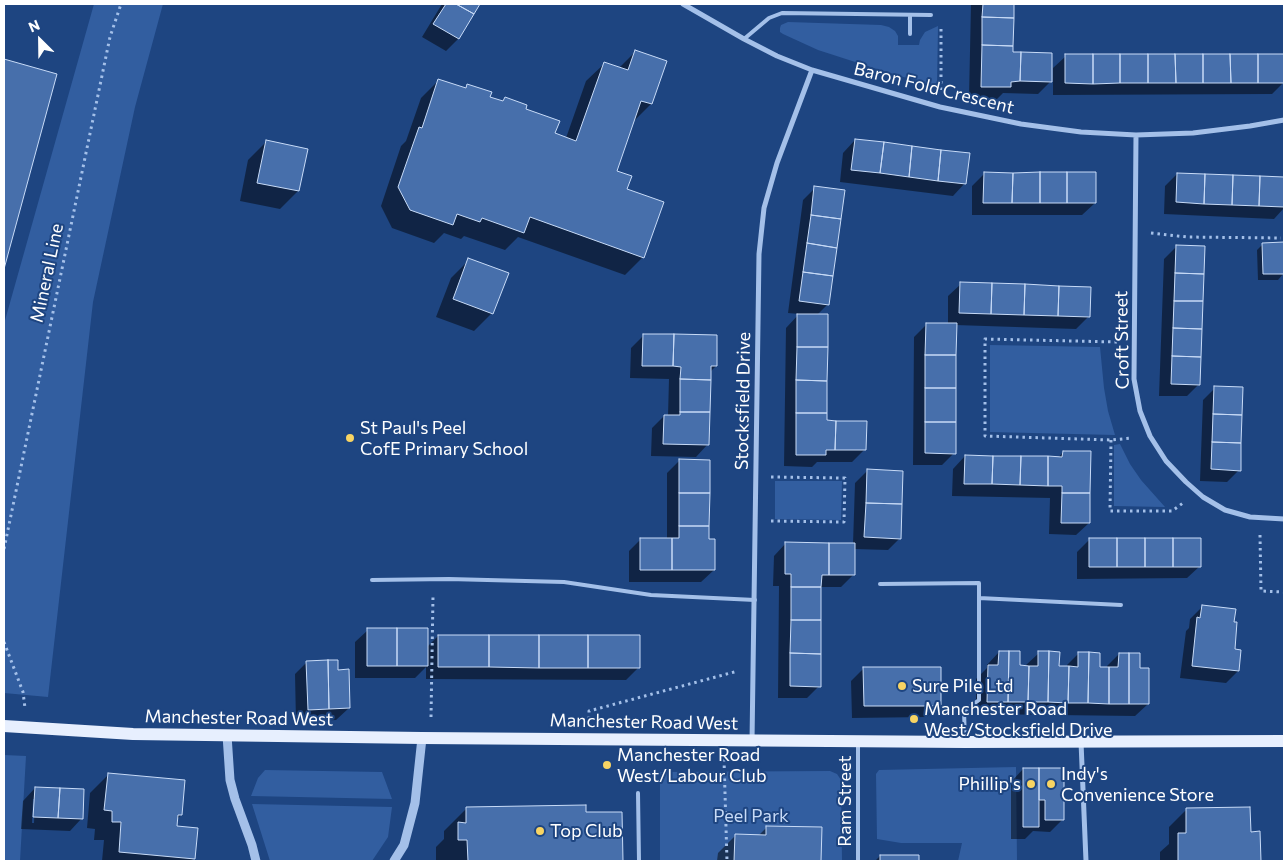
<!DOCTYPE html>
<style>
body{margin:0}
#map{position:relative;width:1288px;height:865px;overflow:hidden;background:#1e4581;font-family:Commissioner,sans-serif}
canvas{display:block}
.frame{position:absolute;inset:0;border:5px solid #fff;pointer-events:none}
.north{position:absolute;left:15px;top:15px;width:50px;height:50px;-webkit-text-stroke:4px #1e4581;paint-order:stroke;rotate:337deg;font-size:14px;font-weight:700;line-height:20px;text-align:center;color:#fff}
.north::after{content:'';display:block;margin:auto;width:18px;height:22px;background:#fff;clip-path:polygon(50% 0,100% 100%,50% 72%,0 100%)}
</style>
<div id="map">
<canvas width="1288" height="865"></canvas>
<div class="frame"></div>
<div class="north">N</div>
</div>
<script>
const ctx = document.querySelector('canvas').getContext('2d');
ctx.lineJoin = 'round';
function paint(path, color) {
  ctx.fillStyle = color;
  ctx.fill(path, 'evenodd');
}
function toPath(rows) {
  const path = new Path2D();
  for (const r of rows) {
    path.moveTo(r[0], r[1]);
    for (let i = 2; i < r.length; i += 2) path.lineTo(r[i], r[i + 1]);
  }
  return path;
}
function stroke(path, color, width, dash) {
  ctx.strokeStyle = color;
  ctx.lineWidth = width;
  ctx.lineCap = dash ? 'butt' : 'round';
  ctx.setLineDash(dash || []);
  ctx.stroke(path);
}
function write(font, color, halo, rows, align = 'center') {
  ctx.font = font + ' Commissioner,sans-serif';
  ctx.lineWidth = 4;
  ctx.setLineDash([]);
  ctx.textBaseline = 'middle';
  ctx.strokeStyle = halo;
  ctx.fillStyle = color;
  for (const [text, x, y, turn = 0] of rows) {
    ctx.save();
    ctx.translate(x, y);
    ctx.rotate((+turn || 0) * Math.PI / 180);
    ctx.textAlign = isNaN(turn) ? turn : align;
    if (halo) ctx.strokeText(text, 0, 0);
    ctx.fillText(text, 0, 0);
    ctx.restore();
  }
}
paint(toPath([
 [94,4,163,4,135,107,93,302,48,697,4,693,4,324],
 [788,22,881,25,889,27,895,31,898,36,898,45,919,45,920,40,925,32,938,26,937,87,880,70,818,50,783,34,780,32,780,28,781,25],
 [990,345,1100,347,1104,388,1108,411,1115,435,990,432],
 [1120,444,1130,464,1141,480,1165,507,1114,506,1114,445],
 [775,481,842,481,841,520,775,519],
 [4,755,26,756,20,861,4,861],
 [1016,767,1017,861,958,861,962,843,901,843,877,839,876,774,879,770],
 [265,770,382,772,392,799,251,796,258,778],
 [830,771,837,774,841,780,842,861,660,861,660,772],
 [252,804,392,807,388,837,372,861,270,861]
]), '#325ea0');
paint(toPath([
 [442,4,479,4,458,39,446,51,422,37],
 [971,4,1013,4,1011,53,1051,81,1038,94,1003,93,997,99,969,98],
 [636,51,666,62,651,104,633,122,615,171,626,190,643,257,625,275,518,237,505,250,464,236,461,239,444,233,434,243,392,228,381,206,401,146,406,141,421,98,439,80,464,89,468,85,488,98,501,102,505,98,524,110,554,134,566,138,586,81,605,63,619,68],
 [1284,55,1284,82,1272,94,1053,95,1053,68,1066,56],
 [4,60,56,74,4,265],
 [855,140,965,183,953,196,840,182,843,153],
 [266,142,298,191,280,209,240,201,248,160],
 [984,174,1095,203,1082,215,972,215,972,186],
 [1177,174,1284,179,1284,208,1274,219,1164,214,1165,186],
 [815,188,828,304,817,315,826,422,864,450,852,462,817,462,812,467,784,466,786,328,799,314,788,313,803,200],
 [1263,244,1283,274,1278,280,1258,280,1257,250],
 [1176,247,1199,384,1187,396,1159,396,1164,259],
 [469,260,492,313,474,331,436,317,451,278],
 [961,284,1088,317,1076,329,955,325,954,453,942,465,913,465,914,337,926,325,948,325,948,296],
 [643,336,716,366,710,372,708,444,696,457,651,456,652,428,664,416,668,416,669,379,630,378,631,348],
 [1215,388,1239,470,1227,482,1200,481,1203,400],
 [1063,452,1089,523,1076,535,1049,534,1050,498,952,496,953,469,965,456,1058,458],
 [680,460,708,540,714,570,701,582,629,582,629,551,641,539,667,539,667,473],
 [867,471,900,538,888,550,854,549,854,574,841,587,820,587,819,686,807,698,778,698,779,586,773,586,774,556,786,543,853,544,855,483],
 [1090,539,1200,566,1187,578,1077,579,1077,552],
 [1202,607,1233,623,1233,650,1238,671,1226,683,1180,678,1186,631,1189,628,1190,619],
 [368,630,427,647,438,636,638,668,626,680,426,679,426,667,415,678,355,678,355,642],
 [999,652,1018,667,1026,667,1026,665,1039,653,1058,667,1067,668,1067,665,1079,653,1098,668,1107,668,1107,666,1119,654,1139,669,1148,704,1135,716,976,714,976,679,987,668,987,665],
 [307,662,337,671,349,708,336,720,296,722,295,674],
 [864,668,939,705,927,717,852,718,851,681],
 [1023,769,1063,819,1050,832,1033,831,1025,839,1011,839,1011,782],
 [108,775,181,815,176,820,175,827,194,858,191,861,102,861,104,840,94,840,95,829,87,828,90,793],
 [35,788,82,818,70,831,21,829,23,801],
 [33,799,35,799,34,823,32,823],
 [467,808,585,813,621,813,622,861,436,861,436,847,444,839,444,831],
 [1187,809,1249,833,1259,833,1259,861,1160,861,1160,852,1169,844,1169,827],
 [767,827,820,828,819,861,717,861,718,853,736,835,758,836],
 [880,856,918,856,918,861,875,861]
]), '#0007');
const building = toPath([
 [446,4,456,4,474,14,459,39,433,24,446,4],
 [456,4,480,4,474,14,456,4],
 [983,4,1014,4,1014,18,982,17,983,4],
 [982,17,1014,18,1013,46,982,45,982,17],
 [982,45,1013,46,1013,52,1021,52,1020,81,1011,82,1011,87,981,87,982,45],
 [635,50,667,61,652,104,641,101,617,171,632,176,627,189,664,202,644,258,530,217,524,233,482,218,480,222,457,214,453,225,410,210,398,187,419,127,422,128,438,79,466,88,467,84,492,92,490,97,503,101,505,97,527,105,526,109,560,121,555,133,576,141,604,62,628,70,635,50],
 [1021,52,1052,53,1052,82,1020,81,1021,52],
 [1065,54,1093,54,1093,84,1065,83,1065,54],
 [1093,54,1120,54,1120,83,1093,84,1093,54],
 [1120,54,1148,54,1148,83,1120,83,1120,54],
 [1148,54,1175,54,1176,83,1148,83,1148,54],
 [1175,54,1203,54,1203,83,1176,83,1175,54],
 [1203,54,1230,54,1231,83,1203,83,1203,54],
 [1230,54,1258,54,1258,83,1231,83,1230,54],
 [1258,54,1284,54,1284,83,1258,83,1258,54],
 [4,59,57,74,4,269,4,59],
 [855,139,884,142,880,173,851,170,855,139],
 [266,140,308,149,299,191,257,183,266,140],
 [884,142,912,146,909,177,880,173,884,142],
 [912,146,941,150,938,181,909,177,912,146],
 [941,150,970,153,966,184,938,181,941,150],
 [984,172,1013,173,1012,203,983,203,984,172],
 [1040,172,1040,203,1012,203,1013,173,1040,172],
 [1040,172,1067,172,1067,203,1040,203,1040,172],
 [1067,172,1096,172,1096,203,1067,203,1067,172],
 [1177,173,1205,174,1204,204,1176,202,1177,173],
 [1205,174,1233,175,1232,205,1204,204,1205,174],
 [1233,175,1260,176,1259,206,1232,205,1233,175],
 [1260,176,1284,177,1284,207,1259,206,1260,176],
 [814,186,845,190,841,219,811,215,814,186],
 [811,215,841,219,837,248,807,243,811,215],
 [1284,242,1284,274,1263,274,1262,243,1284,242],
 [807,243,837,248,833,276,803,272,807,243],
 [1176,245,1205,246,1204,274,1175,273,1176,245],
 [468,258,509,273,493,314,453,299,468,258],
 [803,272,833,276,829,305,799,301,803,272],
 [1175,273,1204,274,1203,301,1174,301,1175,273],
 [960,282,992,283,991,314,959,313,960,282],
 [992,283,1025,284,1024,315,991,314,992,283],
 [1025,284,1059,286,1058,316,1024,315,1025,284],
 [1059,286,1091,287,1090,317,1058,316,1059,286],
 [1174,301,1203,301,1202,329,1173,328,1174,301],
 [797,314,828,314,828,347,797,347,797,314],
 [926,323,957,323,956,355,925,355,926,323],
 [1173,328,1202,329,1201,357,1172,356,1173,328],
 [643,334,674,334,673,366,642,366,643,334],
 [674,334,717,335,717,366,711,366,711,380,680,379,681,367,673,366,674,334],
 [797,347,828,347,827,381,796,380,797,347],
 [925,355,956,355,956,388,925,388,925,355],
 [1172,356,1201,357,1200,385,1171,384,1172,356],
 [680,379,711,380,710,412,680,412,680,379],
 [796,380,827,381,827,413,796,413,796,380],
 [1214,386,1243,387,1242,415,1213,414,1214,386],
 [925,388,956,388,956,422,925,422,925,388],
 [680,412,710,412,709,445,663,444,664,415,680,415,680,412],
 [796,413,827,413,827,420,836,421,835,450,826,450,826,455,796,455,796,413],
 [1213,414,1242,415,1241,443,1212,442,1213,414],
 [836,421,867,421,866,450,835,450,836,421],
 [925,422,956,422,956,454,925,453,925,422],
 [1212,442,1241,443,1241,471,1211,469,1212,442],
 [1063,451,1091,451,1090,493,1062,493,1062,486,1048,486,1048,456,1062,457,1063,451],
 [965,455,993,456,992,484,964,484,965,455],
 [993,456,1021,456,1020,485,992,484,993,456],
 [1021,456,1048,456,1048,486,1020,485,1021,456],
 [679,459,710,460,710,493,679,493,679,459],
 [867,469,903,471,902,504,866,503,867,469],
 [679,493,710,493,709,526,679,526,679,493],
 [1062,493,1090,493,1090,523,1061,523,1062,493],
 [866,503,902,504,901,539,864,537,866,503],
 [679,526,709,526,709,539,715,539,715,570,672,570,672,538,679,538,679,526],
 [640,538,672,538,672,570,640,570,640,538],
 [1089,538,1117,538,1117,567,1089,567,1089,538],
 [1117,538,1145,538,1145,567,1117,567,1117,538],
 [1145,538,1173,538,1173,567,1145,567,1145,538],
 [1173,538,1201,538,1201,567,1173,567,1173,538],
 [785,542,829,543,829,575,822,575,821,587,791,587,791,574,785,574,785,542],
 [829,543,855,543,855,575,829,575,829,543],
 [791,587,821,587,821,620,791,620,791,587],
 [1202,605,1236,609,1234,622,1237,622,1235,649,1241,650,1239,671,1192,666,1197,617,1200,618,1202,605],
 [791,620,821,620,821,654,790,653,791,620],
 [367,628,397,628,397,666,367,666,367,628],
 [397,628,428,628,428,666,397,666,397,628],
 [438,635,489,635,489,667,438,667,438,635],
 [489,635,539,635,539,668,489,667,489,635],
 [539,635,588,635,588,668,539,668,539,635],
 [588,635,640,635,640,668,588,668,588,635],
 [999,651,1009,651,1008,702,987,702,988,665,998,665,999,651],
 [1009,651,1020,651,1020,665,1029,666,1028,702,1008,702,1009,651],
 [1038,651,1049,651,1048,702,1028,702,1029,666,1038,666,1038,651],
 [1049,651,1060,652,1059,666,1069,666,1068,703,1048,702,1049,651],
 [1078,652,1089,652,1088,703,1068,703,1069,666,1078,667,1078,652],
 [1089,652,1100,653,1100,667,1109,667,1109,704,1088,703,1089,652],
 [790,653,821,654,821,687,790,686,790,653],
 [1119,653,1129,653,1129,704,1109,704,1109,667,1118,667,1119,653],
 [1129,653,1140,653,1140,668,1149,668,1149,704,1129,704,1129,653],
 [328,660,329,709,308,710,306,661,328,660],
 [328,660,338,660,338,670,349,669,350,708,329,709,328,660],
 [863,667,941,667,941,706,864,706,863,667],
 [1023,768,1039,768,1039,827,1023,827,1023,768],
 [1039,768,1064,768,1064,820,1045,820,1045,800,1039,800,1039,768],
 [108,773,185,780,182,815,178,815,177,826,198,828,195,859,119,852,121,822,112,822,112,811,104,810,108,773],
 [35,787,60,788,58,818,33,817,35,787],
 [60,788,84,789,83,819,58,818,60,788],
 [586,805,586,812,622,812,623,861,468,861,467,840,458,840,458,822,466,823,466,807,586,805],
 [1250,807,1251,832,1260,831,1261,861,1178,861,1178,833,1186,833,1186,808,1250,807],
 [766,826,822,827,821,861,734,861,735,834,766,835,766,826],
 [880,855,919,855,919,861,880,861,880,855]
]);
paint(building, '#476fab');
stroke(building, '#c8dbf7', 1);
stroke(toPath([
 [941,90,941,26],
 [1151,233,1187,237,1281,238],
 [1117,342,985,339,985,436,1111,440,1132,438],
 [1111,440,1110,511,1172,511,1183,503],
 [771,521,844,522,845,478,771,477],
 [1260,535,1261,591,1284,592],
 [4,549,110,37,121,4],
 [4,642,23,692,25,708],
 [431,717,433,596],
 [589,719,589,711,738,671],
 [724,759,727,861]
]), '#a4c0e9', 3, [2.5, 4]);
stroke(toPath([
 [910,34,910,15],
 [744,39,769,18,782,13,931,15],
 [372,580,449,579,564,582,651,595,755,600],
 [880,584,979,583,979,700,964,711,965,740],
 [979,598,1121,605],
 [638,793,639,861],
 [858,861,858,743]
]), '#a4c0e9', 4);
stroke(toPath([
 [683,4,744,39,777,56,812,70,940,107,1021,124,1081,132,1136,135,1193,133,1250,126,1284,120],
 [1136,135,1134,379,1140,411,1150,436,1166,461,1186,482,1203,497,1225,510,1250,517,1284,519],
 [752,741,759,254,764,208,777,163,812,70],
 [1081,742,1086,861]
]), '#a4c0e9', 5);
stroke(toPath([
 [227,735,230,780,235,799,252,845,256,861],
 [394,861,404,845,415,803,422,738]
]), '#a4c0e9', 9);
stroke(toPath([
 [4,726,133,734,422,738,965,742,1284,741]
]), '#e7effe', 12);
for (const [x, y, r, color] of [
 [350,438,5,"#f8d463"],
 [902,686,5,"#f8d463"],
 [914,719,5,"#f8d463"],
 [607,765,5,"#f8d463"],
 [1031,784,5,"#f8d463"],
 [1051,784,5,"#f8d463"],
 [540,831,5,"#f8d463"]
]) {
  const dot = new Path2D();
  dot.arc(x, y, r, 0, 2 * Math.PI);
  ctx.fillStyle = color;
  ctx.fill(dot);
  stroke(dot, '#1e4581', 2);
}
write('18px', '#fff', '#1e4581', [
 ["Baron Fold Crescent",934,88,14],
 ["Mineral Line",47,273,-78],
 ["Croft Street",1122,340,-91],
 ["Stocksfield Drive",743,401,-89],
 ["Manchester Road West",239,718,1],
 ["Manchester Road West",644,722,1],
 ["Ram Street",845,801,-90]
]);
write('18px', '#fff', '#1e4581', [
 ["St Paul's Peel",360,428],
 ["CofE Primary School",360,449],
 ["Sure Pile Ltd",912,686],
 ["Manchester Road",924,709],
 ["West/Stocksfield Drive",924,730],
 ["Manchester Road",617,755],
 ["West/Labour Club",617,776],
 ["Indy's",1061,774],
 ["Convenience Store",1061,795],
 ["Phillip's",1021,784,"right"],
 ["Top Club",550,831]
], 'left');
write('18px', '#c8dbf7', '#1e4581', [
 ["Peel Park",751,816]
]);
</script>
